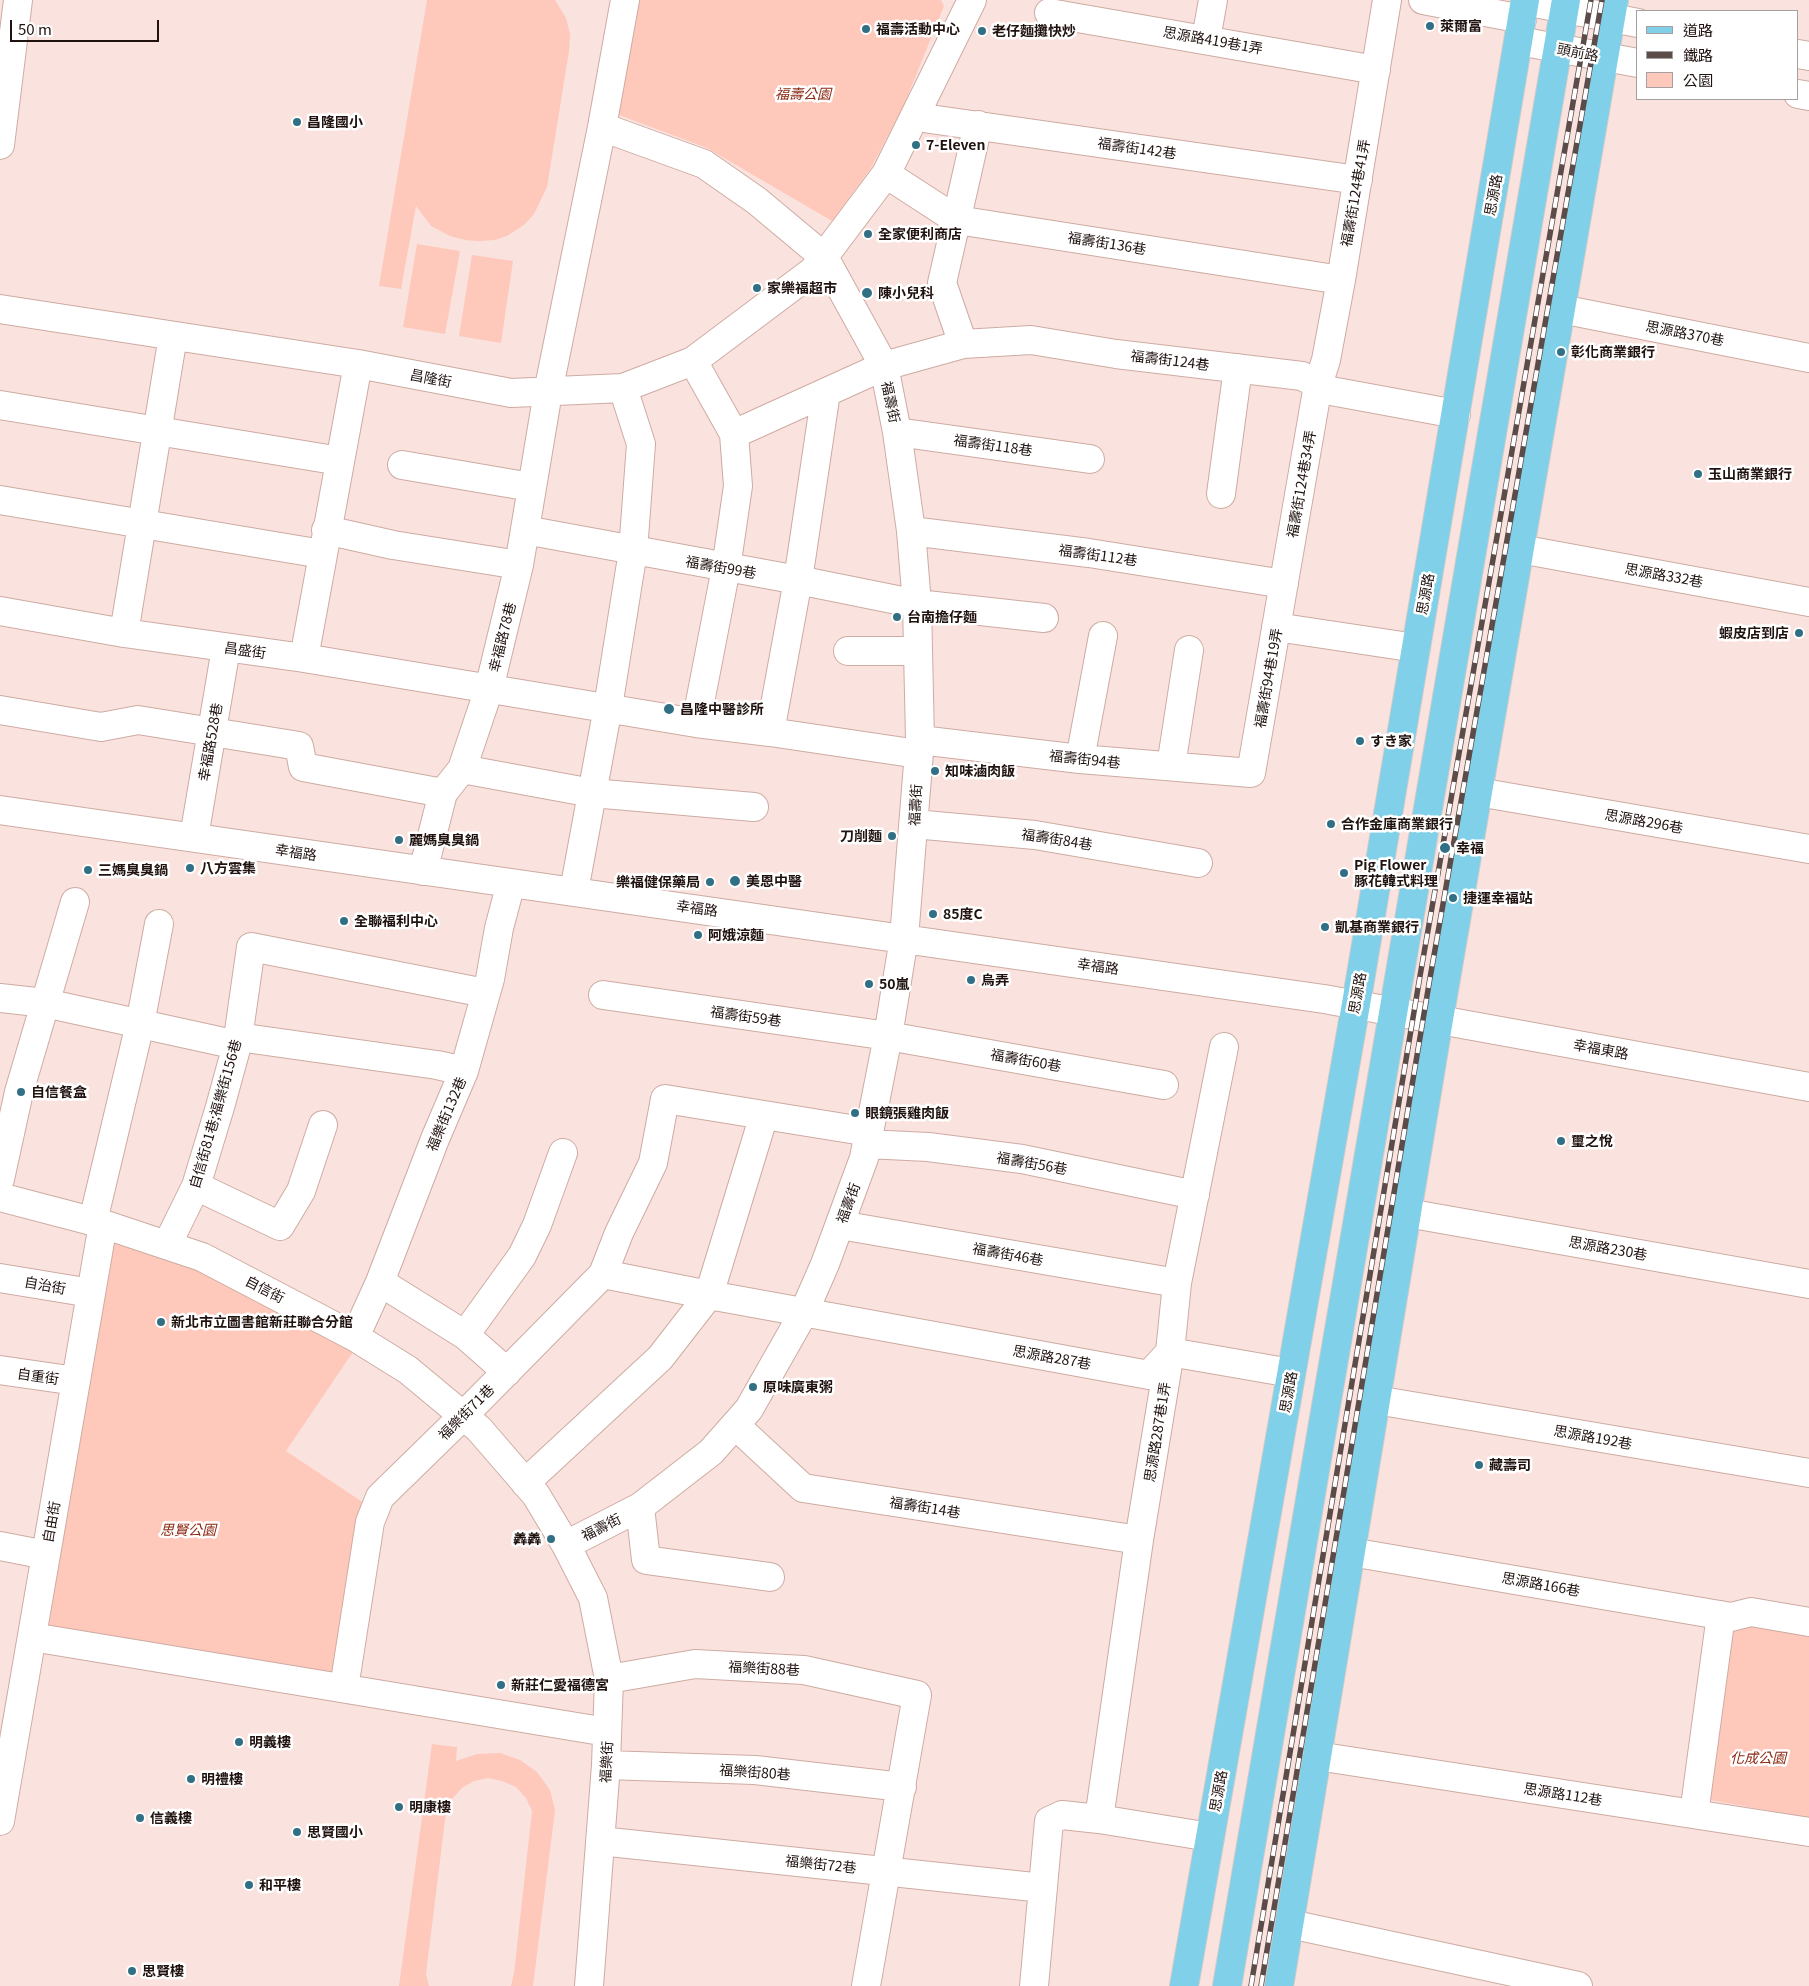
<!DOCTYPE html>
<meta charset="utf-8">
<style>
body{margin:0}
#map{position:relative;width:1809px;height:1986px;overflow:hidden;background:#fae3de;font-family:Georgia,"Noto Sans TC",serif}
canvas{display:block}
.legend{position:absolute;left:1636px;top:10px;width:162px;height:90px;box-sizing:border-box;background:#fff;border:1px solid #a5a09f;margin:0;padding:6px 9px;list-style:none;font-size:15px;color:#1f120f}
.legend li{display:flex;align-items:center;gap:10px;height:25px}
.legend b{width:25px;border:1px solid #a5a09f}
.scale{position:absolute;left:10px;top:20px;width:149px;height:22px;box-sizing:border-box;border:2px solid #1f120f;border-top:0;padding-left:6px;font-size:15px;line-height:18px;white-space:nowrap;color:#1f120f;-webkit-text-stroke:4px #fff;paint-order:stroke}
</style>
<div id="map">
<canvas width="1809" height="1986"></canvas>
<ul class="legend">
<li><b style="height:6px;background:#7fd0e8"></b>道路</li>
<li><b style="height:6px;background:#5c4c49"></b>鐵路</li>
<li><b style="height:14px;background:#fec8bb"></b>公園</li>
</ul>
<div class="scale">50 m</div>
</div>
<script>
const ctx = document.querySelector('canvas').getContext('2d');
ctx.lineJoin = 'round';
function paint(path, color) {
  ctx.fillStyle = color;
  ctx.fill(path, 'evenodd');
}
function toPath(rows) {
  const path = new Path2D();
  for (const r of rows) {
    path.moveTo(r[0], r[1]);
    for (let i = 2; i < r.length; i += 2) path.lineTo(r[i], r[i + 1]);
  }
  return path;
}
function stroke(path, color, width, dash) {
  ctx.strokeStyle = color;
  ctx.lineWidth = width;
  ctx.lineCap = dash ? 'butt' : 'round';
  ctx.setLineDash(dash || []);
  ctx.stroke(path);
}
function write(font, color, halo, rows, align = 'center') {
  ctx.font = font + ' Georgia,"Noto Sans TC","Noto Sans JP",serif';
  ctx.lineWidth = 5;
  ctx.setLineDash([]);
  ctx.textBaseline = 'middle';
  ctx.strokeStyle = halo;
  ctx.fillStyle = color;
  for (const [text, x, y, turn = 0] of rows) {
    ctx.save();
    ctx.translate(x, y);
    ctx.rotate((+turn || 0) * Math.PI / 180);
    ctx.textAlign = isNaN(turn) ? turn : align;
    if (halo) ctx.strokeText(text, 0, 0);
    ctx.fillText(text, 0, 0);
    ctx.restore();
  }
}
paint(toPath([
 [427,0,555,0,566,18,570,34,569,51,547,187,534,214,524,225,507,236,495,240,478,241,465,240,450,236,431,226,416,206,401,289,379,286],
 [634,0,941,0,944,6,904,105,871,168,832,221,707,148,611,112],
 [417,244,460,251,445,334,403,327],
 [472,255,513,261,501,343,459,336],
 [111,1239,199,1269,355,1349,286,1451,367,1505,338,1681,41,1633],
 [1732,1622,1809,1634,1809,1818,1699,1798],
 [432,1744,457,1747,456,1761,477,1754,500,1753,520,1760,537,1772,550,1790,555,1810,533,1986,511,1986,514,1973,532,1811,526,1798,516,1787,502,1781,488,1778,474,1781,462,1788,452,1799,446,1812,426,1974,429,1986,399,1986]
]), '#fec8bb');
const minor = toPath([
 [1423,0,1522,19],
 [1525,1,1638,23],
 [1049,13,1376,70],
 [1206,39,1213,0],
 [1519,41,1638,63],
 [1798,54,1809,56],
 [1798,94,1809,96],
 [916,117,1358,180],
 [602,127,625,0],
 [0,145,18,0],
 [886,174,957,220,1341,280],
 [0,309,358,364,511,393,623,388,693,361,813,271,886,174,972,0],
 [1561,309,1809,358],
 [963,344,942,283,978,125],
 [693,361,734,434,738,486,726,568,696,723],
 [0,405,340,461],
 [897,432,1090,459],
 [734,434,884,366,963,344,1031,340,1116,354,1302,376,1331,391,1456,414],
 [402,465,531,487],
 [1221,494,1238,368],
 [0,500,322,554],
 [326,530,393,545,519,565],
 [525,530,798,580,917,604,1044,618],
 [911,531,1089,553,1284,584],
 [1520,549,1809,602],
 [0,611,124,633,304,658,696,723,770,732,918,754],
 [1276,627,1416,648],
 [124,633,173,336],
 [848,651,918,651],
 [304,658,358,364],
 [0,710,101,727,138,720,299,746,303,767,443,793],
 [770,732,798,580,826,392],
 [920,740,1080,759,1251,773,1318,385,1326,360,1341,280,1387,0],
 [1080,759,1103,636],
 [1171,766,1189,650],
 [462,769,592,793,754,807],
 [1478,792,1809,849],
 [0,810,1324,999,1809,1087],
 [914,824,1035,835,1198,863],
 [194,837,226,648],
 [423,871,443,793,462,769,489,689,519,565,548,392,602,127,704,164,757,201,824,257,884,366,897,432,911,531,917,604,920,740,904,938,888,1036,864,1158,825,1264,804,1312,749,1409,711,1452,640,1507,566,1545],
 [574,891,608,707,633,551,641,444,623,388],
 [603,995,888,1036,1164,1085],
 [0,998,45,1003,237,1045],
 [238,1037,437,1065,464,1071],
 [867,1144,928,1147,1022,1159,1195,1195],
 [0,1179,19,1092,75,902],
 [196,1186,280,1226,301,1191,323,1125],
 [0,1197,103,1224,202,1257,355,1337,408,1370,479,1429,536,1495,566,1545,593,1598,609,1679,606,1765,589,1986],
 [1407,1213,1809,1284],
 [93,1221,140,1024,159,924],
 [840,1225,1177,1283],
 [167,1245,196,1186,220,1107,237,1045,251,947,485,993],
 [603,1274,709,1295,1149,1375,1170,1352,1291,1373],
 [0,1278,91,1293],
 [380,1282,465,1335,507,1372],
 [465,1335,522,1256,537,1225,563,1153],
 [355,1337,380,1282,435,1139,464,1071,490,979,499,928,511,883],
 [0,1370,76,1381],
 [1376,1400,1809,1473],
 [735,1425,803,1488,1139,1540],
 [525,1483,660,1358,709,1295,764,1115],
 [640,1507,646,1560,770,1577],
 [0,1546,46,1555],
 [1351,1552,1731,1617,1751,1612,1809,1622],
 [32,1637,607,1732],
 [609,1679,695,1664,804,1670,917,1695,866,1986],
 [344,1688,370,1522,380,1497,463,1416,603,1274,619,1233,653,1163,665,1099,869,1132],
 [1317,1756,1809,1832],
 [606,1765,755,1770,902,1787],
 [1694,1814,1721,1615],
 [1099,1819,1139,1540,1170,1352,1177,1283,1224,1047],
 [0,1821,103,1224],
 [600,1841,1043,1888],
 [1290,1924,1578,1986],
 [1034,1986,1049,1821,1062,1815,1099,1819,1210,1837]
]);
const major = toPath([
 [1184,1986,1356,1004,1525,0],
 [1227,1986,1566,0],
 [1279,1986,1439,1019,1614,0]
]);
stroke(minor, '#ceaba2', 30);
stroke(major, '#cecbca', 30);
stroke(minor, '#fff', 28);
stroke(major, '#7fd0e8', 28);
const rail = toPath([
 [1251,1986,1420,976,1591,0],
 [1261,1986,1430,978,1602,0]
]);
stroke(rail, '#5c4c49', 5.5);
stroke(rail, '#fff', 4, [11]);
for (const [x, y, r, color] of [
 [1430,26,5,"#316f85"],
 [866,29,5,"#316f85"],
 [982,31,5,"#316f85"],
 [297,122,5,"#316f85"],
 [916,145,5,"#316f85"],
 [868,234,5,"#316f85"],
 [757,288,5,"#316f85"],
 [867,293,6,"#316f85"],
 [1561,352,5,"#316f85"],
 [1698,474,5,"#316f85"],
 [897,617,5,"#316f85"],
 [1799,633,5,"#316f85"],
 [669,709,6,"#316f85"],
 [1360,741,5,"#316f85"],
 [935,771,5,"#316f85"],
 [1331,824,5,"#316f85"],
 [892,836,5,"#316f85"],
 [399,840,5,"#316f85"],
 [1445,848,6,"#316f85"],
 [190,868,5,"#316f85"],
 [88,870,5,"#316f85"],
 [1344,873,5,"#316f85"],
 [735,881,6,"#316f85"],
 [710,882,5,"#316f85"],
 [1453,898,5,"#316f85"],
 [933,914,5,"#316f85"],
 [344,921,5,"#316f85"],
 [1325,927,5,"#316f85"],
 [698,935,5,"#316f85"],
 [971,980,5,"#316f85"],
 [869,984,5,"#316f85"],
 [21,1092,5,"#316f85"],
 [855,1113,5,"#316f85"],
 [1561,1141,5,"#316f85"],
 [161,1322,5,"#316f85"],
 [753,1387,5,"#316f85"],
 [1479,1465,5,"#316f85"],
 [551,1539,5,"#316f85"],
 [501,1685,5,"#316f85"],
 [239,1742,5,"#316f85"],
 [191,1779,5,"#316f85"],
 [399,1807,5,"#316f85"],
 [140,1818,5,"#316f85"],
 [297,1832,5,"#316f85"],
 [249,1885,5,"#316f85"],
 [132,1971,5,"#316f85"]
]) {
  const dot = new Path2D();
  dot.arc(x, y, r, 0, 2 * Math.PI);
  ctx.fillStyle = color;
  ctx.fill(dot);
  stroke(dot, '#fff', 2);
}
write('bold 14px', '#1f120f', '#fff', [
 ["萊爾富",1440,26],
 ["福壽活動中心",876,29],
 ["老仔麵攤快炒",992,31],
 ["昌隆國小",307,122],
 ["7-Eleven",926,145],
 ["全家便利商店",878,234],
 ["家樂福超市",767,288],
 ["陳小兒科",878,293],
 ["彰化商業銀行",1571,352],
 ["玉山商業銀行",1708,474],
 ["台南擔仔麵",907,617],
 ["蝦皮店到店",1789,633,"right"],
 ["昌隆中醫診所",680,709],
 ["すき家",1370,741],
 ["知味滷肉飯",945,771],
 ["合作金庫商業銀行",1341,824],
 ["刀削麵",882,836,"right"],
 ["麗媽臭臭鍋",409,840],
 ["幸福",1456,848],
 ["Pig Flower",1354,865],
 ["豚花韓式料理",1354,881],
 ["八方雲集",200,868],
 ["三媽臭臭鍋",98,870],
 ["美恩中醫",746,881],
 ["樂福健保藥局",700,882,"right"],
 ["捷運幸福站",1463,898],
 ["85度C",943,914],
 ["全聯福利中心",354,921],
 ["凱基商業銀行",1335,927],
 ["阿娥涼麵",708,935],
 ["烏弄",981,980],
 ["50嵐",879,984],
 ["自信餐盒",31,1092],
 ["眼鏡張雞肉飯",865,1113],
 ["璽之悅",1571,1141],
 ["新北市立圖書館新莊聯合分館",171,1322],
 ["原味廣東粥",763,1387],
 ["藏壽司",1489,1465],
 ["羴羴",541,1539,"right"],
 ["新莊仁愛福德宮",511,1685],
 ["明義樓",249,1742],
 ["明禮樓",201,1779],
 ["明康樓",409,1807],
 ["信義樓",150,1818],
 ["思賢國小",307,1832],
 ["和平樓",259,1885],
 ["思賢樓",142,1971]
], 'left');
write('14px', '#1f120f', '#fff', [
 ["思源路419巷1弄",1213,40,10],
 ["頭前路",1578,52,11],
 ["福壽街142巷",1137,148,8],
 ["福壽街124巷41弄",1355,193,-80],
 ["思源路",1493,195,-80],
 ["福壽街136巷",1107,243,9],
 ["思源路370巷",1685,333,11],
 ["福壽街124巷",1170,360,7],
 ["昌隆街",431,378,11],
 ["福壽街",891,402,78],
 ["福壽街118巷",993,445,8],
 ["福壽街124巷34弄",1301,484,-80],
 ["福壽街112巷",1098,555,8],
 ["福壽街99巷",721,567,10],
 ["思源路332巷",1664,575,10],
 ["思源路",1425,594,-80],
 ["幸福路78巷",502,637,-76],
 ["昌盛街",245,650,8],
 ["福壽街94巷19弄",1268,678,-80],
 ["幸福路528巷",210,742,-80],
 ["福壽街94巷",1085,759,6],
 ["福壽街",915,805,-87],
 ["思源路296巷",1644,821,10],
 ["福壽街84巷",1057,839,9],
 ["幸福路",296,852,9],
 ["幸福路",697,908,8],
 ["幸福路",1098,966,8],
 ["思源路",1357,993,-80],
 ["福壽街59巷",746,1016,8],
 ["幸福東路",1601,1049,10],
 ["福壽街60巷",1026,1060,10],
 ["自信街81巷;福樂街156巷",215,1114,-74],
 ["福樂街132巷",446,1114,-67],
 ["福壽街56巷",1032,1163,10],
 ["福壽街",848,1203,-70],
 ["思源路230巷",1608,1248,10],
 ["福壽街46巷",1008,1254,10],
 ["自治街",45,1285,10],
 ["自信街",265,1289,27],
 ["思源路287巷",1052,1357,10],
 ["自重街",38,1376,8],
 ["思源路",1288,1392,-80],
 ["福樂街71巷",466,1412,-45],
 ["思源路287巷1弄",1157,1432,-81],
 ["思源路192巷",1593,1437,10],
 ["福壽街14巷",925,1507,9],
 ["自由街",51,1522,-80],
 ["福壽街",601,1527,-27],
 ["思源路166巷",1541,1584,10],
 ["福樂街88巷",764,1668,3],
 ["福樂街",606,1762,-87],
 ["福樂街80巷",755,1772,4],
 ["思源路",1218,1791,-80],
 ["思源路112巷",1563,1794,9],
 ["福樂街72巷",821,1864,6]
]);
write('italic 14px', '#8d2811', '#fff', [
 ["福壽公園",803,94],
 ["思賢公園",188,1530],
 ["化成公園",1758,1758]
]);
</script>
